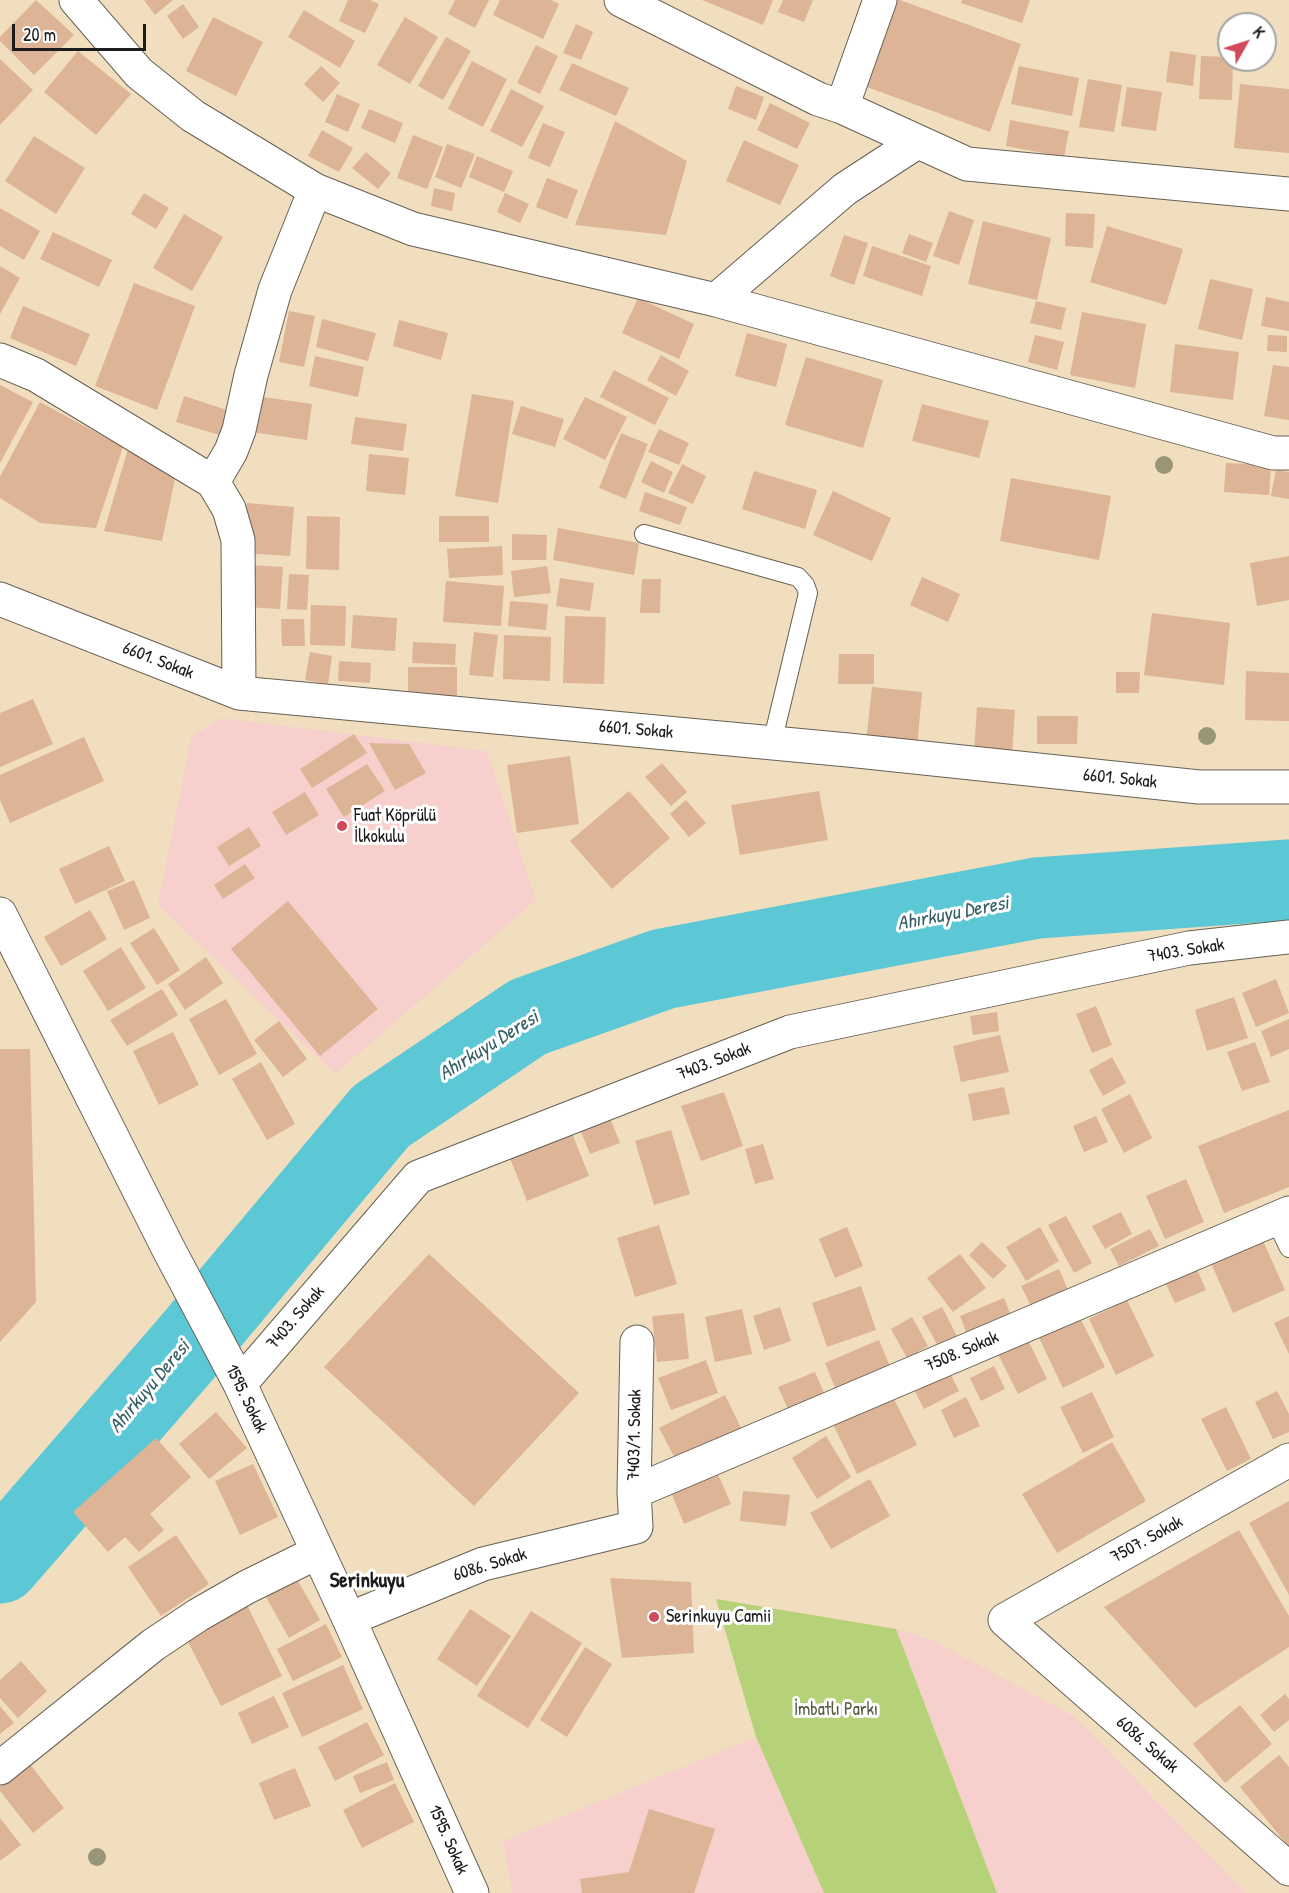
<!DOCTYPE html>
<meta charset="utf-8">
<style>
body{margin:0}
#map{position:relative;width:1289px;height:1893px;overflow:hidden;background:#f0debf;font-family:"Patrick Hand",sans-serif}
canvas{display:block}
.north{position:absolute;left:1217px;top:12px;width:60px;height:60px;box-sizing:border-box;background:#fff;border:2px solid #a4a4a4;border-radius:50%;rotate:51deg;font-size:16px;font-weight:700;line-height:24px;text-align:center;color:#1c1c1c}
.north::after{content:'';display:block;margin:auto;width:21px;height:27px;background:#d1495b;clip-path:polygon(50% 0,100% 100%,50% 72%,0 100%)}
.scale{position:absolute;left:12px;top:24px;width:134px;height:27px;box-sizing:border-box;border:3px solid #1c1c1c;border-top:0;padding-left:8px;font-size:18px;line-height:21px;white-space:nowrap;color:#1c1c1c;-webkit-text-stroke:4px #fff;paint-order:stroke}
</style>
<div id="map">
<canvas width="1289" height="1893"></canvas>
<div class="north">K</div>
<div class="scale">20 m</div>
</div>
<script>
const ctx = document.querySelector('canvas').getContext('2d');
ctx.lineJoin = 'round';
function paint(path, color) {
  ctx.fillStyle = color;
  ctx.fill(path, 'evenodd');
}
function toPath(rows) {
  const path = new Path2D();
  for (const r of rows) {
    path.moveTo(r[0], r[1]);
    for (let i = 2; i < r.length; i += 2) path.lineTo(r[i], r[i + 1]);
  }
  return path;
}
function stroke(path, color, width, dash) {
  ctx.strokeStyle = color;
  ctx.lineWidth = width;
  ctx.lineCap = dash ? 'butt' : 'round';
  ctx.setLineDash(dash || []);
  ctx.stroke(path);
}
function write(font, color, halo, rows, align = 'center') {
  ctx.font = font + ' "Patrick Hand",sans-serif';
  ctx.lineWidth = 6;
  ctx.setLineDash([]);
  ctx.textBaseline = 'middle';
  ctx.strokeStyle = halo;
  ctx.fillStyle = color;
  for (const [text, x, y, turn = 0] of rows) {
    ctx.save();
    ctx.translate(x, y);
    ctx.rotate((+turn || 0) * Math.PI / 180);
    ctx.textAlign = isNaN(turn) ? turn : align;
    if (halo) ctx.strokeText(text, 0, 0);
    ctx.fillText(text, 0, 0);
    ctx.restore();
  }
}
paint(toPath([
 [221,718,487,751,536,900,335,1074,158,905,191,737],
 [896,1629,932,1640,1075,1717,1246,1893,997,1893],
 [756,1737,824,1893,512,1893,503,1841]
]), '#f7d0cd');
paint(toPath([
 [716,1599,896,1629,997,1893,824,1893,756,1737]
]), '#b5d279');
stroke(toPath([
 [0,1563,191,1343,381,1116,528,1017,663,969,1037,898,1289,880]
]), '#5cc7d5', 81);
paint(toPath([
 [36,0,74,35,34,75,0,41,0,37],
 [144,0,173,0,155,15],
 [348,0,370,0,379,4,365,33,339,21],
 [455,0,489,0,475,28,448,14],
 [500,0,551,0,559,4,543,39,493,15],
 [702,0,773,0,763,25],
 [783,0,813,0,804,22,778,12],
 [885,0,900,0,1021,44,990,132,856,83],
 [962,0,1030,0,1022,23,961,3],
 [183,4,199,27,183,39,167,16],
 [304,10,355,41,340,68,288,37],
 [213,17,263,42,236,96,186,71],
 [405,17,438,37,410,84,377,65],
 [576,24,593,32,581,60,563,53],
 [446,37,471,51,443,100,418,86],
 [536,45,558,56,540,94,517,83],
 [78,51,131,94,96,135,44,92],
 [1170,51,1196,55,1193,86,1166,82],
 [1201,56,1229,57,1229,60,1233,60,1232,100,1199,99],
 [0,59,33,90,0,125],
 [472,61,507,79,483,127,448,109],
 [572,63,629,88,616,116,559,90],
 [321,66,340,83,323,102,304,84],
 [1019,66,1079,78,1072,116,1011,104],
 [1088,79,1122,85,1114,132,1079,127],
 [1240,84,1289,89,1289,153,1234,148],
 [736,86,764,97,756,120,728,109],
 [1127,87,1162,92,1156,131,1121,126],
 [511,89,544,106,522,147,490,131],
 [337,94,360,104,348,132,325,122],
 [770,103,810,123,797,149,757,130],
 [369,109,403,123,395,143,361,128],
 [1010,120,1069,131,1064,157,1006,146],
 [615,121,687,161,666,235,575,225],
 [543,123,565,132,550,167,528,158],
 [322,130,353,148,339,172,308,156],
 [413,135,443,147,427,189,397,178],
 [34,136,85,168,56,214,5,181],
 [744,140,799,165,780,205,726,181],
 [447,144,475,154,461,188,435,177],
 [366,152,391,173,378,189,352,168],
 [477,156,513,171,504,192,469,177],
 [547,178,578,190,567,219,536,207],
 [434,188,455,193,452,211,431,206],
 [144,193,169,208,156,229,131,214],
 [505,193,529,204,520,223,497,212],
 [0,208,40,231,24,260,0,246],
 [949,211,974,220,959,265,933,256],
 [1066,213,1095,214,1093,248,1065,246],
 [184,214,223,237,192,291,153,268],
 [983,221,1051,238,1037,300,968,284],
 [1107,226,1183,249,1166,305,1090,282],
 [53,232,112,260,99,287,40,259],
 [909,234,933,243,926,262,902,253],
 [844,235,868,243,854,285,830,276],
 [872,246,931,266,922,296,863,276],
 [0,266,20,278,0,314],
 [1210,279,1253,289,1242,340,1198,329],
 [134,283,195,306,157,410,95,386],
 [1266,297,1289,302,1289,331,1261,326],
 [638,298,694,324,679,359,622,333],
 [1036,301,1066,308,1061,330,1030,323],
 [23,306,90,334,76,366,10,338],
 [289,311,315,316,304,367,279,362],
 [1082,312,1146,324,1135,388,1070,375],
 [322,319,376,333,368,361,316,347],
 [399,320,448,333,441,360,393,346],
 [747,333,787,344,776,387,735,376],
 [1035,335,1064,342,1057,370,1028,362],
 [1268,335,1287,336,1287,352,1267,351],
 [1175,344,1239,352,1233,400,1170,392],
 [661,355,689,371,676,396,647,380],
 [315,356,364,367,358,397,309,386],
 [806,357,883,380,863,448,785,425],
 [1273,365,1289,367,1289,420,1264,416],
 [614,370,669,398,655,425,600,397],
 [0,385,33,402,0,463],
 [472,394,514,401,498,503,455,496],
 [184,396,233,412,226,437,176,422],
 [256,396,312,404,307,440,251,432],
 [585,397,627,417,605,460,563,439],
 [40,402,123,447,96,528,40,523,0,498,0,477],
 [922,404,989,421,979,458,912,441],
 [521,406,564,419,555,447,512,434],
 [355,417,407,424,403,451,351,444],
 [659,429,689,443,679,465,648,452],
 [621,433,648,444,626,499,599,488],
 [128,449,176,474,162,541,104,531],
 [369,454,409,458,405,495,366,491],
 [651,461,673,472,664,493,641,482],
 [1226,463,1271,465,1269,495,1224,492],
 [682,464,706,476,693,504,668,493],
 [1276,470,1289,472,1289,499,1271,496],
 [754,471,817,490,805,529,742,509],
 [1011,478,1111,496,1099,560,1000,541],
 [833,491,891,518,872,561,813,535],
 [645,492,687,507,680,525,639,511],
 [247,503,294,507,290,556,243,553],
 [307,516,340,517,339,570,306,569],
 [439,516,489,516,489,542,439,542],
 [558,528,639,543,634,575,553,560],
 [512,534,547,535,546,560,512,560],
 [502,546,503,575,449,578,447,549],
 [1289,556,1289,600,1257,606,1250,563],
 [248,565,283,567,280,609,246,607],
 [547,566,551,593,514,597,511,571],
 [289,574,309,575,307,610,287,609],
 [922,577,960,594,948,622,910,605],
 [560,578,594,583,590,611,556,606],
 [642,579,661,579,660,613,640,613],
 [446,581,504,586,501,626,443,622],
 [510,601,548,604,546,630,508,626],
 [311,605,346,606,345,646,310,645],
 [1152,613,1230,623,1224,685,1144,675],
 [353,615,397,618,395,651,351,648],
 [565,616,606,617,604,684,563,683],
 [281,619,304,619,305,646,282,646],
 [474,632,498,635,493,677,469,675],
 [504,635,551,637,550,681,503,679],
 [413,642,456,644,455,665,412,663],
 [310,652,332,656,328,684,305,680],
 [839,654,874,654,874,684,838,684],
 [339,661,371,663,370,683,338,681],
 [408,667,457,667,457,697,408,696],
 [1246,671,1289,673,1289,721,1245,720],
 [1116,672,1140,672,1139,693,1116,693],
 [872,687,922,692,917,748,866,743],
 [33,699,53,744,0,767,0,713],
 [977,707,1015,710,1012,755,974,752],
 [1037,716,1078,716,1077,744,1037,744],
 [354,734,367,753,312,788,300,769],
 [84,737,104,781,10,823,0,800,0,775],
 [369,743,409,744,426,773,395,790],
 [570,756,579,824,517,833,507,765],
 [662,763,687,792,671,806,645,777],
 [367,764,385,791,344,817,326,789],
 [629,791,670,838,612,889,570,841],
 [819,791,828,840,740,855,731,805],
 [305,792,319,815,286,835,272,812],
 [686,800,706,823,689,837,670,814],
 [249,827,261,846,229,866,217,847],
 [109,846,125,881,75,904,59,869],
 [245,864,255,878,223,899,214,885],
 [134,880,150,918,124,930,107,891],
 [288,901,378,1009,320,1056,231,949],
 [90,910,107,939,61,966,44,937],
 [154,928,180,970,157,985,130,943],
 [121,947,146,988,108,1011,83,971],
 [206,957,223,983,185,1010,168,984],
 [1276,979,1289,1013,1256,1027,1242,993],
 [162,989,178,1015,127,1046,110,1020],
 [1234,997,1248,1038,1207,1051,1195,1010],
 [226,999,257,1054,219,1075,189,1019],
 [1096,1006,1112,1045,1092,1053,1076,1014],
 [997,1012,999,1031,973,1035,970,1016],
 [1289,1019,1289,1049,1271,1057,1261,1031],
 [279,1021,307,1059,283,1077,254,1040],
 [173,1032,199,1085,159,1105,133,1051],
 [1000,1035,1009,1072,961,1082,953,1046],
 [1255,1042,1270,1082,1242,1091,1227,1052],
 [0,1049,30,1049,36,1302,0,1342],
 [1112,1057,1126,1083,1103,1096,1089,1070],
 [261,1062,295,1124,267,1140,232,1079],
 [1004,1087,1010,1114,973,1121,968,1094],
 [724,1092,743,1146,701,1161,681,1106],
 [1130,1094,1152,1138,1124,1153,1101,1109],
 [1289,1110,1289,1187,1224,1213,1198,1146],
 [1096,1116,1108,1142,1084,1152,1073,1126],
 [610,1118,620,1143,590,1154,580,1129],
 [671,1130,690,1194,654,1205,635,1141],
 [572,1133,589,1176,527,1201,510,1158],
 [763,1144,774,1179,755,1184,745,1149],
 [1186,1179,1204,1222,1165,1239,1146,1196],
 [1121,1212,1132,1234,1105,1249,1092,1226],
 [1066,1216,1092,1263,1074,1273,1048,1225],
 [659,1225,677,1284,635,1297,617,1238],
 [847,1227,863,1266,835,1278,819,1239],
 [1040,1227,1059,1261,1026,1281,1006,1247],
 [1150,1229,1159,1246,1119,1266,1110,1249],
 [1259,1232,1285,1290,1233,1313,1207,1254],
 [982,1242,1007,1266,993,1279,969,1255],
 [429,1254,579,1393,474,1506,324,1367],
 [960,1254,986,1288,953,1312,927,1278],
 [1193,1260,1206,1290,1175,1303,1161,1274],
 [1059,1269,1069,1292,1032,1308,1021,1286],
 [861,1286,876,1330,827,1347,812,1303],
 [1004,1298,1013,1321,969,1340,960,1316],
 [1127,1300,1154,1356,1116,1375,1089,1319],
 [780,1307,791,1341,764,1350,753,1316],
 [942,1307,958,1338,939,1348,922,1317],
 [742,1309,752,1354,715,1362,705,1317],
 [684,1313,689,1359,657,1362,652,1316],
 [1289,1316,1289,1354,1274,1323],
 [912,1317,928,1346,907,1358,891,1329],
 [1080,1318,1105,1367,1063,1388,1039,1338],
 [1027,1338,1047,1379,1018,1394,997,1352],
 [879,1340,894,1376,840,1400,825,1363],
 [706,1360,718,1393,671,1410,658,1378],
 [994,1366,1005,1389,981,1401,970,1378],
 [948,1369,959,1391,924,1409,912,1386],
 [815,1372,828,1402,792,1418,778,1387],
 [1277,1391,1289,1414,1289,1432,1273,1439,1255,1402],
 [1092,1392,1114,1437,1083,1453,1060,1407],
 [725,1395,742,1430,677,1462,659,1428],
 [892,1395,917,1445,857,1474,833,1424],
 [966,1397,980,1426,954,1438,941,1410],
 [1226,1407,1251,1459,1227,1471,1201,1419],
 [216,1412,247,1448,209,1479,179,1444],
 [826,1436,851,1477,817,1499,792,1458],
 [156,1438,191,1477,150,1514,164,1530,139,1552,125,1537,108,1552,73,1512],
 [1112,1442,1146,1501,1057,1553,1022,1494],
 [253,1464,278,1517,240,1535,215,1481],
 [717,1472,731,1504,684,1524,671,1492],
 [870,1479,890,1516,831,1549,810,1513],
 [743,1491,790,1495,786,1526,740,1521],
 [1289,1501,1289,1595,1249,1523],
 [1239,1530,1289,1616,1289,1647,1195,1708,1104,1607],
 [176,1535,209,1584,161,1616,128,1567],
 [610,1578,691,1582,694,1653,622,1658],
 [297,1579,320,1620,289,1638,266,1597],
 [247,1605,282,1676,221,1706,185,1636],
 [470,1609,511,1636,477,1686,437,1659],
 [531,1611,582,1643,528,1728,477,1696],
 [326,1624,342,1657,293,1681,277,1649],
 [585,1647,612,1664,567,1737,540,1720],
 [21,1661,47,1691,18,1718,0,1698,0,1680],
 [343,1665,363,1709,302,1737,282,1693],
 [1285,1694,1289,1699,1289,1720,1274,1732,1260,1715],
 [274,1696,289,1727,252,1744,238,1713],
 [1240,1705,1272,1744,1225,1783,1193,1744],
 [0,1706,14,1723,0,1734],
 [367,1722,384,1755,335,1781,318,1747],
 [1279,1755,1289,1767,1289,1847,1240,1787],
 [387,1762,394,1780,360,1793,353,1776],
 [29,1763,64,1808,33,1833,0,1791,0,1786],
 [295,1768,311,1806,274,1820,259,1783],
 [395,1783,414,1822,362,1848,343,1810],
 [649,1809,715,1829,694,1893,582,1893,580,1879,629,1872],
 [0,1818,21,1845,0,1861]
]), '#ddb495');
const lane = toPath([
 [644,534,798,577,805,585,808,593,772,743],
 [1275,1219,1289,1248]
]);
const street = toPath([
 [76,0,139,73,193,116,315,190,413,229,716,300,1273,453,1289,453],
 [621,0,818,99,842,107,967,164,1289,194],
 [842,107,880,0],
 [716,300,845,189,917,142],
 [0,360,36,375,213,482,229,509,238,540,239,693],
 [213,482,231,451,239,430,251,375,275,290,315,190],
 [0,599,239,693,848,750,1199,787,1289,787],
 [0,914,168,1248,240,1384,349,1619,472,1893],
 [240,1384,418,1177,790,1032,1189,948,1289,937],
 [1289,1460,1005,1620,1289,1869],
 [634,1492,1289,1213],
 [349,1619,483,1564,636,1527,634,1492,637,1342],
 [0,1768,153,1645,198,1615,247,1587,318,1552]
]);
stroke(lane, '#666055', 20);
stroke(street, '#666055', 35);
stroke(lane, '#fff', 18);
stroke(street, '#fff', 33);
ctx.fillStyle = '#999678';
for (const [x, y] of [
 [1164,465],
 [1207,736],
 [97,1857]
]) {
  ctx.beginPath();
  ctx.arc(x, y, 9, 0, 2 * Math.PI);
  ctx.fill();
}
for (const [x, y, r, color] of [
 [342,826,6,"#d1495b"],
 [654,1617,6,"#d1495b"]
]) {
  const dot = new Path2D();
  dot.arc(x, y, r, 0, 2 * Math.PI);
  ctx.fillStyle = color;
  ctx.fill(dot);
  stroke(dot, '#fff', 2);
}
write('18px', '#1c1c1c', '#fff', [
 ["6601. Sokak",158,661,21],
 ["6601. Sokak",636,730,5],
 ["6601. Sokak",1120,779,6],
 ["7403. Sokak",1186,951,-9],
 ["7403. Sokak",714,1062,-21],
 ["7403. Sokak",296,1318,-49],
 ["7508. Sokak",962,1352,-23],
 ["1595. Sokak",246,1399,64],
 ["7403/1. Sokak",635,1435,-89],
 ["7507. Sokak",1147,1540,-29],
 ["6086. Sokak",490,1565,-17],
 ["6086. Sokak",1147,1745,41],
 ["1595. Sokak",448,1840,66]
]);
write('18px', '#1c1c1c', '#fff', [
 ["Fuat Köprülü",354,816],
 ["İlkokulu",354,837],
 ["Serinkuyu Camii",666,1617]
], 'left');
write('18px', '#525c3d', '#fff', [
 ["İmbatlı Parkı",836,1710]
]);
write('italic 20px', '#366066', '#fff', [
 ["Ahırkuyu Deresi",953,914,-11],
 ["Ahırkuyu Deresi",489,1046,-32],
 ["Ahırkuyu Deresi",150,1387,-50]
]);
write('bold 21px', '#1c1c1c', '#fff', [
 ["Serinkuyu",367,1581]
]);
</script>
